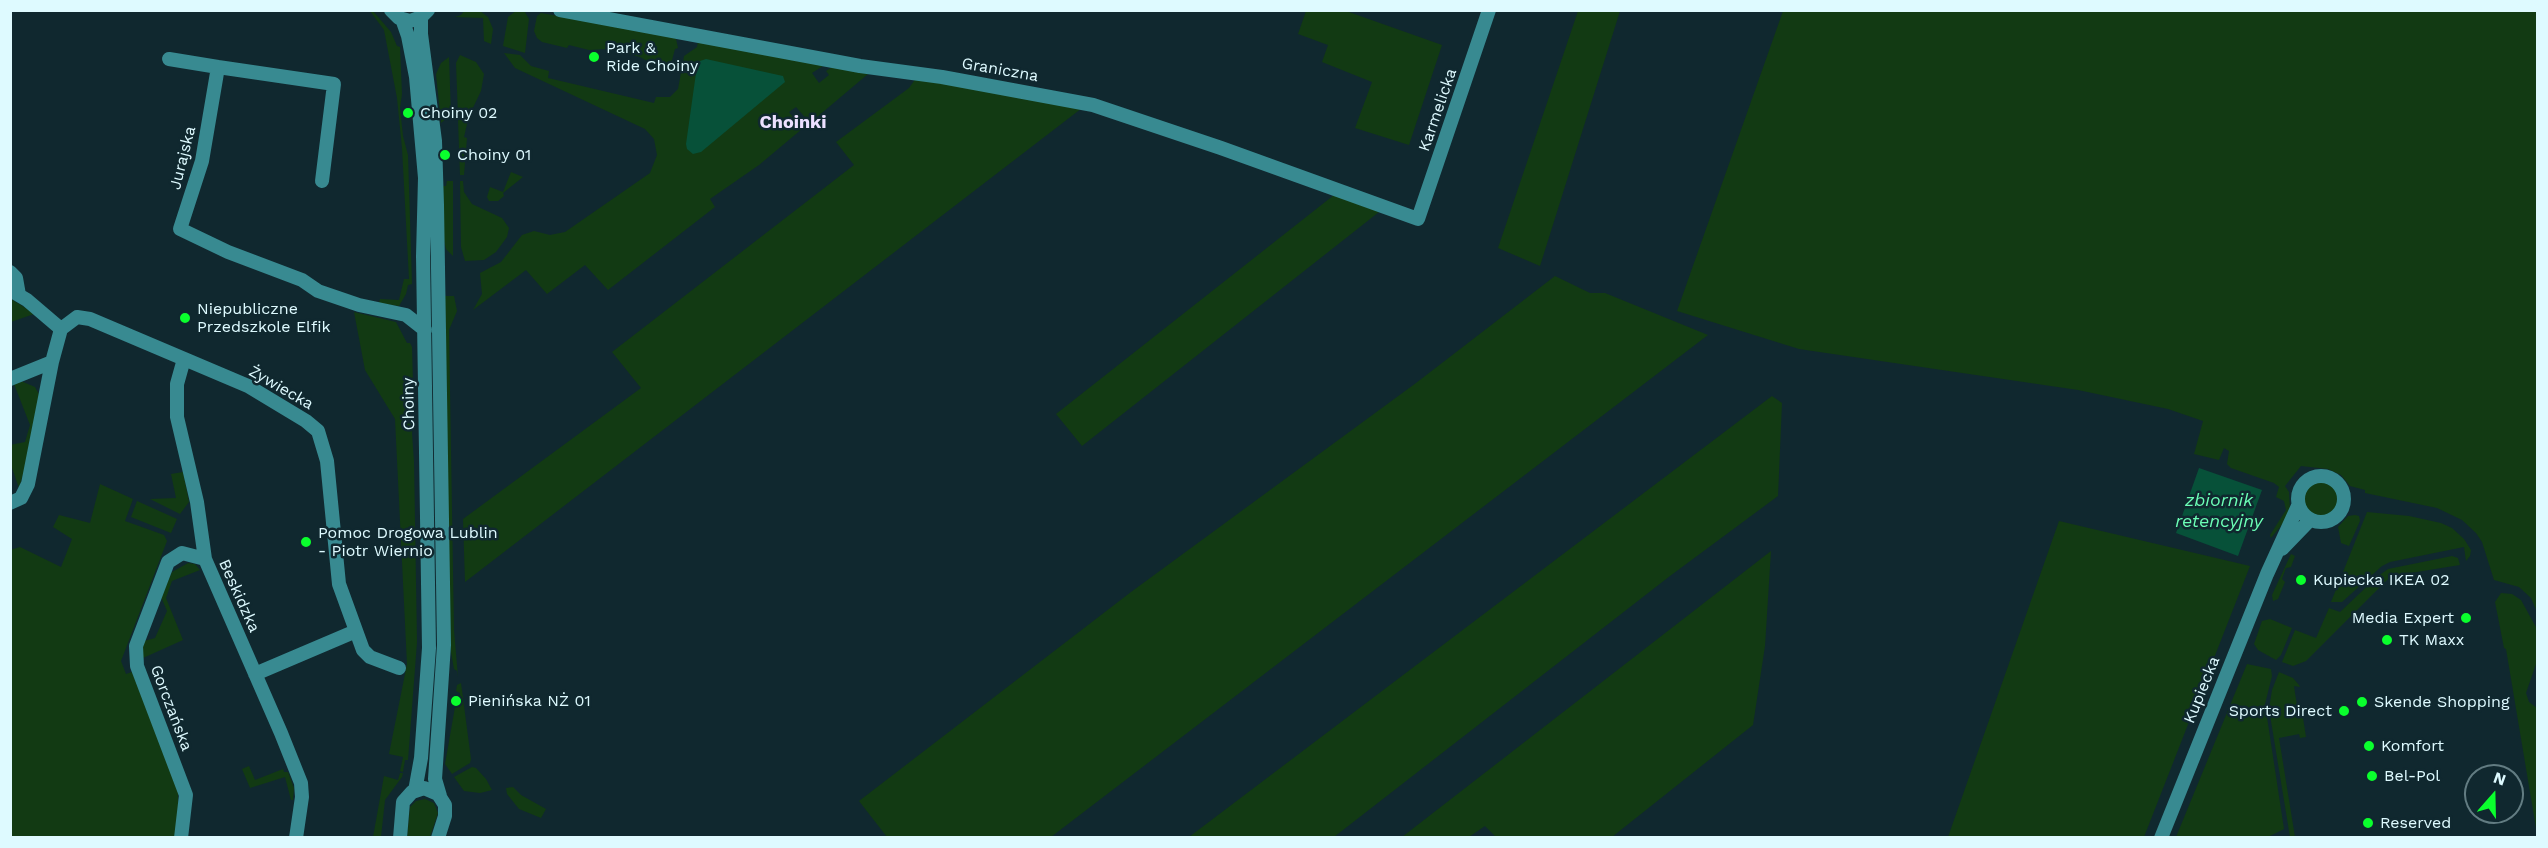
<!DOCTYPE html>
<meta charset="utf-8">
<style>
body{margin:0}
#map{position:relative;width:2548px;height:848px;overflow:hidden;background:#10282f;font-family:"Work Sans",sans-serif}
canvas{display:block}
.frame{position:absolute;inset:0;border:12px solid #defaff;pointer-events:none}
.north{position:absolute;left:2464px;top:764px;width:60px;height:60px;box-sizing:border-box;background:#10282f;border:2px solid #627c82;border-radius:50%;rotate:20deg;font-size:16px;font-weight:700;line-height:24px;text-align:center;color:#defaff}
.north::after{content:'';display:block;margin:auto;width:21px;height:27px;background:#0aff2d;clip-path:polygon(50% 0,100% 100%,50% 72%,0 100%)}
</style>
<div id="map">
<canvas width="2548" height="848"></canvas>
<div class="frame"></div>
<div class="north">N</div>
</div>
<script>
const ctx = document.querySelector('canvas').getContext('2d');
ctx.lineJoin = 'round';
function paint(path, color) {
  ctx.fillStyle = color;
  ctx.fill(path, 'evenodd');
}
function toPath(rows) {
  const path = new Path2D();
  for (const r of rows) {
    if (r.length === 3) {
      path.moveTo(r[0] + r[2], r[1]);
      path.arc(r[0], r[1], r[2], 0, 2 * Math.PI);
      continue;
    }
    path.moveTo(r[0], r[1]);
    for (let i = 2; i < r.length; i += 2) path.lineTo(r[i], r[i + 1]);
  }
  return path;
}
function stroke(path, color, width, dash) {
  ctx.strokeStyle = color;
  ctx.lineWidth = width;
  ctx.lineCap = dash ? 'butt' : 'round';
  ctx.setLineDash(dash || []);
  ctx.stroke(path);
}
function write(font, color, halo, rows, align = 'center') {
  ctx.font = font + ' "Work Sans",sans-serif';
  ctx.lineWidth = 5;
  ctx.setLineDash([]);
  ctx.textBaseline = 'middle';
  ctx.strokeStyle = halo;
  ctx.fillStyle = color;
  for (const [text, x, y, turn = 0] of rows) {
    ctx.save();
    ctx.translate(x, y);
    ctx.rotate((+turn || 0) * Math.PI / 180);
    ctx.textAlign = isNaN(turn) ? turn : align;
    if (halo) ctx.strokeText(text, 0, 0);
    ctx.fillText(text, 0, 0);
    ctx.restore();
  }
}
paint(toPath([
 [517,10,525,12,529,19,525,53,503,46,508,17],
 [370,11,373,11,391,32,397,46,400,47,402,94,400,108,403,136,408,155,412,284,408,285,406,294,399,306,379,303,380,299,399,300,404,279,409,279,402,148,397,98,384,30],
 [464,11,480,11,488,17,493,29,491,44,484,41,483,18,455,17,461,15],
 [1306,11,1346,11,1442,45,1409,145,1355,128,1372,82,1322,62,1328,45,1298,34],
 [1578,11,1620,11,1540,266,1498,248],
 [1783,11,2537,11,2537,612,2531,598,2519,587,2494,580,2482,542,2476,533,2462,520,2437,508,2365,493,2365,490,2350,486,2341,475,2328,469,2301,466,2285,486,2289,492,2290,512,2288,517,2271,538,2270,535,2286,510,2284,501,2276,497,2279,487,2274,483,2231,468,2227,464,2229,451,2224,448,2219,460,2194,454,2203,421,2168,409,2078,390,1799,349,1677,311],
 [541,13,672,36,676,39,678,48,675,49,671,64,665,67,651,63,640,57,608,49,589,50,569,45,567,48,542,42,537,38,534,31,537,16],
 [698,41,826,64,812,73,819,83,829,75,826,71,834,66,868,74,810,123,796,107,789,112,802,129,759,165,710,199,715,207,608,290,585,265,547,294,526,270,473,310,482,294,480,273,501,262,522,235,534,231,550,235,565,232,650,173,657,155,654,139,645,129,515,68,504,53,520,55,531,66,549,71,548,78,654,103,656,97,670,97,678,89,684,56,697,47],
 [460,55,476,62,484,74,481,91,469,116,458,116,456,63],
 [449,57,451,115,441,123,436,74,441,63],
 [916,78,1086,105,465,582,463,519,641,388,612,352,854,165,836,142,909,88],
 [458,120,468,120,464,137,467,138,464,175,460,175],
 [511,172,523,177,503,193,504,196,498,201,489,201,487,197,490,187,503,192],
 [447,181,453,181,453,256,446,249,444,241,443,186,446,186],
 [460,181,463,181,464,192,472,204,502,218,509,228,507,237,496,252,484,260,465,261,461,247],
 [1334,195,1379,212,1082,446,1056,414],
 [1555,276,1590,293,1605,293,1708,335,1051,837,887,837,859,801,1131,592,1416,383],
 [445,296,454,296,457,311,449,330,454,630,458,677,457,671,454,669,450,647],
 [11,299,21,305,34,314,11,322],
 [354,312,396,322,407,343,410,343,412,347,414,422,412,433,414,462,417,642,408,760,405,760,403,772,400,771,403,757,389,754,407,664,395,419,365,370],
 [21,381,35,387,39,394,24,471,19,488,11,465,10,445,25,442,30,425,14,384],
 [1772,396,1782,403,1778,496,1670,576,1334,837,1189,837],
 [183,472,189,502,180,514,150,499,176,498,171,474],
 [2321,499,17],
 [100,484,133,499,125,521,164,535,167,541,121,661,126,674,132,672,178,790,178,814,175,837,11,837,10,550,20,547,61,567,72,539,53,527,59,515,90,523],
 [137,501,177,519,171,533,131,517],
 [2367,512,2409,516,2441,523,2452,528,2464,539,2471,550,2470,556,2466,561,2464,547,2390,562,2382,566,2342,602,2331,602],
 [2355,515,2359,516,2360,521,2349,546,2341,543,2338,527,2348,516],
 [2059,521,2250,566,2144,837,1948,837],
 [1771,551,1765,646,1753,725,1612,837,1496,837,1485,826,1469,837,1402,837],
 [2291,554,2295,556,2291,567,2286,568,2282,579,2285,582,2278,599,2273,601,2272,595],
 [2452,556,2458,558,2460,565,2398,575,2387,580,2306,661,2293,666,2282,662,2295,630,2316,638,2329,608,2340,612,2377,577,2388,569],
 [188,563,195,564,200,570,172,581,166,598,183,640,143,658,142,650,144,641,155,638,167,611,161,597,172,572],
 [2501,593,2512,594,2521,600,2537,629,2537,661,2526,693,2529,702,2537,708,2537,834,2506,649,2504,648,2495,602],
 [2270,619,2292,628,2281,655,2276,660,2258,650,2254,644,2262,621],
 [2247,664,2271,669,2272,676,2265,704,2284,829,2268,837,2176,837],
 [2279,672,2293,678,2299,685,2300,687,2294,686,2295,693,2297,705,2301,705,2306,737,2300,738,2299,734,2279,738,2295,837,2290,837,2269,709,2272,690],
 [461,683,471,759,470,763,452,774,445,764,455,707,459,703,460,693,456,691,457,685],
 [249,766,255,780,283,769,284,772,288,772,294,788,293,800,291,800,285,777,250,788,242,769],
 [472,767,476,768,486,779,492,790,480,793,464,791,454,777],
 [400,773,403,773,402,777,385,800,381,837,373,837,384,776,398,780],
 [513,787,521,795,546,809,541,818,519,809,507,794,506,788],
 [425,799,434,803,438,813,430,837,407,838,410,807,416,801]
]), '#123a13');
paint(toPath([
 [706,59,783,76,785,82,701,152,693,154,687,149,686,144,697,66,700,61],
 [2199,468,2262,490,2238,556,2176,533]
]), '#075139');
stroke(toPath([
 [391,10,399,18,410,21,421,17,428,10],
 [560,10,860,66,942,77,1093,105,1221,148,1418,219,1489,10],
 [421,17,421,34,435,141,437,205,444,645,435,779,440,796],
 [402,19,408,36,416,77,425,178,423,256,429,648,421,758,415,791],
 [169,59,218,67],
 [322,181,334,84,218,67,202,161,180,229,228,252,302,280,318,291,359,305,406,315,425,330],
 [10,272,16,278,19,295],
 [10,290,27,300,61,329],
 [184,359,177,384,177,417,197,502,205,559,281,733,301,783,302,797,296,838],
 [10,379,52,362],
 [2321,499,23],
 [10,503,21,498,28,484,52,362,61,329,77,317,90,319,248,386,306,421,318,431,327,461,339,584,363,650,370,657,399,668],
 [2282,549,2310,520],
 [255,674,356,631],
 [181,838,186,795,137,666,136,646,168,562,182,553,205,559],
 [400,838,403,802,412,792,424,788,438,794,445,805,445,816,438,838],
 [2161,838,2267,574,2298,506]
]), '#388a91', 14);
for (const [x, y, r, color] of [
 [594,57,6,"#0aff2d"],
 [408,113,6,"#0aff2d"],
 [445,155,6,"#0aff2d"],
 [185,318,6,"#0aff2d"],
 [306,542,6,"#0aff2d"],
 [2301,580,6,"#0aff2d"],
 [2466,618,6,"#0aff2d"],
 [2387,640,6,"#0aff2d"],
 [456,701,6,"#0aff2d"],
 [2362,702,6,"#0aff2d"],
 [2344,711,6,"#0aff2d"],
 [2369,746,6,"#0aff2d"],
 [2372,776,6,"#0aff2d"],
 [2368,823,6,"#0aff2d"]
]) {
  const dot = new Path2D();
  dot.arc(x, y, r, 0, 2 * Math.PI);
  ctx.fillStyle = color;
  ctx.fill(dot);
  stroke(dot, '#10282f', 2);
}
write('16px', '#defaff', '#10282f', [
 ["Park &",606,48],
 ["Ride Choiny",606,66],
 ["Choiny 02",420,113],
 ["Choiny 01",457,155],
 ["Niepubliczne",197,309],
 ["Przedszkole Elfik",197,327],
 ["Pomoc Drogowa Lublin",318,533],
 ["- Piotr Wiernio",318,551],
 ["Kupiecka IKEA 02",2313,580],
 ["Media Expert",2454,618,"right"],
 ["TK Maxx",2399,640],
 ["Pienińska NŻ 01",468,701],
 ["Skende Shopping",2374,702],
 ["Sports Direct",2332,711,"right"],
 ["Komfort",2381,746],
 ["Bel-Pol",2384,776],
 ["Reserved",2380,823]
], 'left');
write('16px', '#defaff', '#10282f', [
 ["Graniczna",1000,70,10],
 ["Karmelicka",1438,110,-71],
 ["Jurajska",183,158,-76],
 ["Żywiecka",281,388,30],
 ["Choiny",409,404,-91],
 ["Beskidzka",239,596,66],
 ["Kupiecka",2202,690,-68],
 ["Gorczańska",171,708,69]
]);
write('bold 18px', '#ece0ff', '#10282f', [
 ["Choinki",793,123]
]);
write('italic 18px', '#6cffb6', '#10282f', [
 ["zbiornik",2219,501],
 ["retencyjny",2219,522]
]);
</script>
